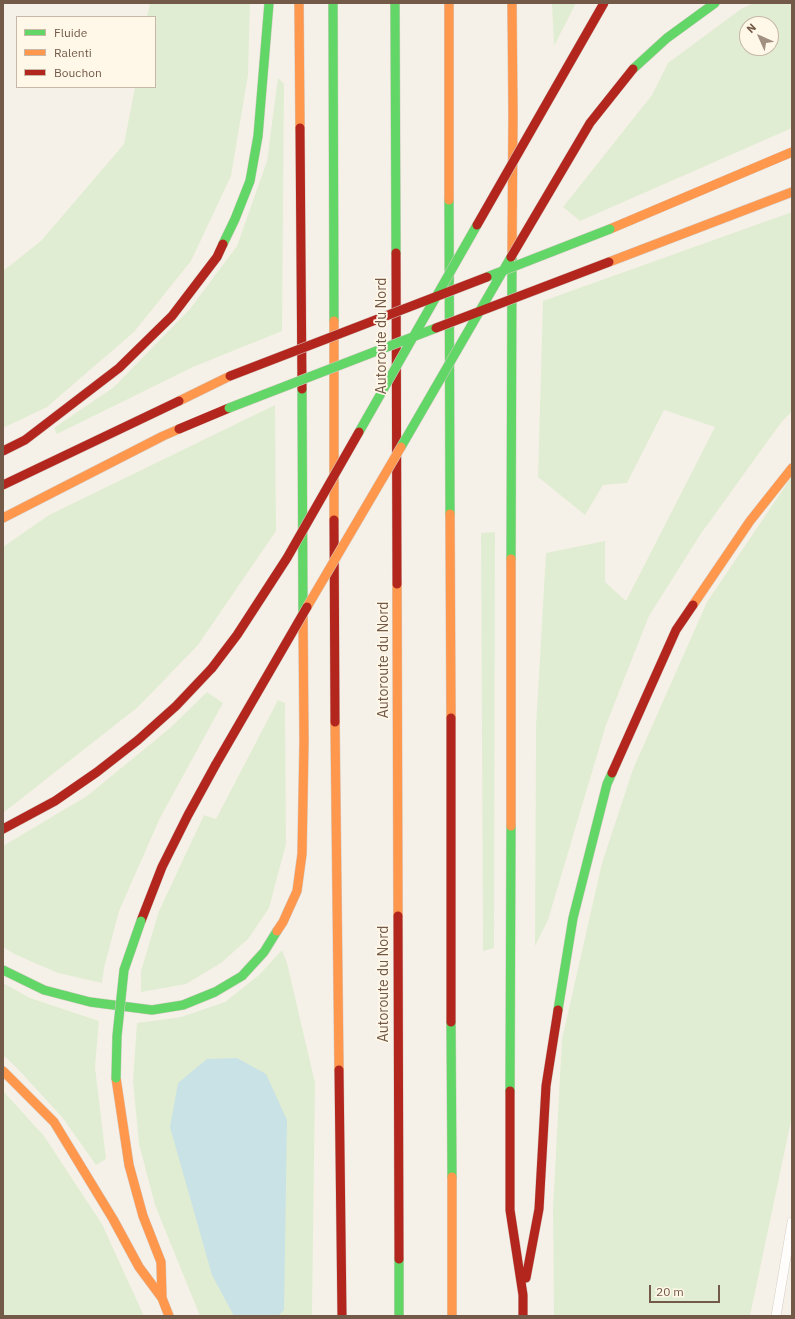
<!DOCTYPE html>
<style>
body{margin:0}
#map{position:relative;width:795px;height:1319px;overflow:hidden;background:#f6f1e8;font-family:"IBM Plex Sans",sans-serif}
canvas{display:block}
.frame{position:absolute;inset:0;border:4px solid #735a48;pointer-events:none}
.legend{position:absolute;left:16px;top:16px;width:140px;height:72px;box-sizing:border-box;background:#fff7e8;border:1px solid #c7b8a8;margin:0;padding:5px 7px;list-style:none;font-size:12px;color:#735a48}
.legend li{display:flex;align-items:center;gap:8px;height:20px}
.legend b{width:20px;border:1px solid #c7b8a8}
.north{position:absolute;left:739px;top:16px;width:40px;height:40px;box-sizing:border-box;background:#fff7e8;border:1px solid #c7b8a8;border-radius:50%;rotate:315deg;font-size:11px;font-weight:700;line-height:16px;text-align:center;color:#735a48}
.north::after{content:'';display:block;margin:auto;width:14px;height:18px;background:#a18f80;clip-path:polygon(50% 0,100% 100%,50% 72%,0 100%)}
.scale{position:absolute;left:649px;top:1285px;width:71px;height:18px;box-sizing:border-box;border:2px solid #735a48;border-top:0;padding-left:5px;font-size:12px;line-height:14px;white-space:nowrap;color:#735a48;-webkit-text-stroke:3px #fff7e8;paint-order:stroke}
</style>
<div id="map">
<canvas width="795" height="1319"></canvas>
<div class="frame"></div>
<ul class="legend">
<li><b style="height:5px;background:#63d668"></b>Fluide</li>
<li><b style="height:5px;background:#ff974d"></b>Ralenti</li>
<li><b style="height:5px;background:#b3261e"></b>Bouchon</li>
</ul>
<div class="north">N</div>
<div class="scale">20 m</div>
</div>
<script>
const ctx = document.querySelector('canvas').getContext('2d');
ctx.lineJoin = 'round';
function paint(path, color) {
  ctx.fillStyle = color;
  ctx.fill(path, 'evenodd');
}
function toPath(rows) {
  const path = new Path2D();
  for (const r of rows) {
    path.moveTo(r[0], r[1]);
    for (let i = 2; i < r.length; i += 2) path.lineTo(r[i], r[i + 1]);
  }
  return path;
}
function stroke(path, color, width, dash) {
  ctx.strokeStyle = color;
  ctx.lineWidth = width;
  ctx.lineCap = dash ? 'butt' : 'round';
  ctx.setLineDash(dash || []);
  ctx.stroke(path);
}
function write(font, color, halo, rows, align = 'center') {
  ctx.font = font + ' "IBM Plex Sans",sans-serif';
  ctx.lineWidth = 3.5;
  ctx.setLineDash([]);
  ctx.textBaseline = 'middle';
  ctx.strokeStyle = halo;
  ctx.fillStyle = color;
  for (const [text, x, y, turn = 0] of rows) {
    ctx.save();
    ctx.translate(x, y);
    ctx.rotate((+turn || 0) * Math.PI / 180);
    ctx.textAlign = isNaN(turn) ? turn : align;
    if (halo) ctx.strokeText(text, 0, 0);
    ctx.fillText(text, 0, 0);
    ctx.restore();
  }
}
paint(toPath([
 [150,3,250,3,248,75,231,176,191,261,134,332,47,407,3,428,3,271,41,241,124,144,135,87,155,87,155,17,147,17],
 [552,3,576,3,554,46],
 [754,3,792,3,792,128,580,221,563,207,652,95,668,63,741,9],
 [747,24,771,24,771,48,747,48],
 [278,78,284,84,282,331,193,367,57,434,54,428,114,387,190,309,237,246,267,161],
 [792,212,792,411,780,424,700,535,649,616,606,725,548,920,535,946,536,726,546,553,605,541,605,582,626,601,715,427,664,410,627,483,603,485,585,515,538,477,543,301],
 [275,405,276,531,198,645,138,707,3,813,3,547,49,515],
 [792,476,792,1116,750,1316,554,1316,553,1208,562,1039,602,863,633,769,707,602],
 [495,532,494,948,483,951,481,533],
 [207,692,223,703,160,818,119,911,104,968,102,983,58,973,14,954,3,947,3,846,87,796,170,728],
 [278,700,285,703,286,844,269,908,248,939,221,963,186,984,141,992,141,971,159,911,204,815,216,819],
 [282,950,287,963,315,1083,312,1316,200,1316,155,1205,139,1144,133,1081,137,1023,181,1017,225,1002,259,975],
 [3,983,30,998,99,1021,95,1067,106,1159,96,1165,62,1117,16,1067,3,1055],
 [3,1091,44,1136,102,1224,144,1316,3,1316]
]), '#e1edd2');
paint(toPath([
 [237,1058,266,1074,287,1120,284,1310,278,1316,234,1316,212,1275,170,1127,178,1083,207,1059]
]), '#c9e2e6');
const lane = toPath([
 [776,1316,792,1222]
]);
const fast = toPath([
 [333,3,334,321],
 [395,3,396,253],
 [633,69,667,38,715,3],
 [449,200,450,514],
 [223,244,235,219,250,181,258,136,269,3],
 [302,389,303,614],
 [511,559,512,255],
 [3,970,44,990,90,1002,152,1010,183,1005,215,992,242,976,264,952,277,931],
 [558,1010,573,918,607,784,612,773],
 [451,1022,452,1177],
 [510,1091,511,826],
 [399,1259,399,1316]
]);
const slow = toPath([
 [299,3,300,128],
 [449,3,449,200],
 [512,3,513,113,512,255],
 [610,229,792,152],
 [609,262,792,192],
 [334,321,334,520],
 [179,401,230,376],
 [450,514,451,718],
 [3,518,163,436,179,429],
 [397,584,398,916],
 [693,605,750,521,792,468],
 [335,722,339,1070],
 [511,826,511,559],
 [277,931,283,922,297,891,302,854,304,742,303,614],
 [3,1071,54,1122,113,1219,139,1267,162,1298,169,1316],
 [116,1078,129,1165,143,1216,161,1262,162,1298],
 [452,1177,452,1316]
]);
const jam = toPath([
 [300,128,302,389],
 [396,253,397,584],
 [179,429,229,408],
 [3,451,25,440,119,368,172,316,217,257,223,244],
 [3,485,179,401],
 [334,520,335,722],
 [451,718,451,1022],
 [612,773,676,630,693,605],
 [3,829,55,801,97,772,138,740,176,706,212,668],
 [398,916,399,1259],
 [141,921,162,867,188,815,216,764],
 [339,1070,342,1316],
 [510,1091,510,1210,523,1295,523,1316],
 [526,1278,539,1209,546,1086,558,1010]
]);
stroke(lane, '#d5ccc3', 10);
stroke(fast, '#d5ccc5', 10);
stroke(slow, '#d5ccc5', 10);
stroke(jam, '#d5ccc5', 10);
stroke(lane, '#fefdfc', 9);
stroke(fast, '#63d668', 9);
stroke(slow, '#ff974d', 9);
stroke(jam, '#b3261e', 9);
const fastBridge = toPath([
 [487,277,610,229],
 [229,408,436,328],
 [359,432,477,225],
 [401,447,511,257],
 [116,1078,117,1036,124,970,141,921]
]);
const slowBridge = toPath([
 [307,607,401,447]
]);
const jamBridge = toPath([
 [477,225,604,3],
 [511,257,590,123,633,69],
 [436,328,609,262],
 [230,376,487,277],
 [212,668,237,635,287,558,359,432],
 [216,764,307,607]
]);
stroke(fastBridge, '#d5ccc5', 10, []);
stroke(slowBridge, '#d5ccc5', 10, []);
stroke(jamBridge, '#d5ccc5', 10, []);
stroke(fastBridge, '#63d668', 9);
stroke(slowBridge, '#ff974d', 9);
stroke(jamBridge, '#b3261e', 9);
write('14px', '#735a48', '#fff7e8', [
 ["Autoroute du Nord",382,336,-90],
 ["Autoroute du Nord",384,660,-90],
 ["Autoroute du Nord",384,984,-90]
]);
</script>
